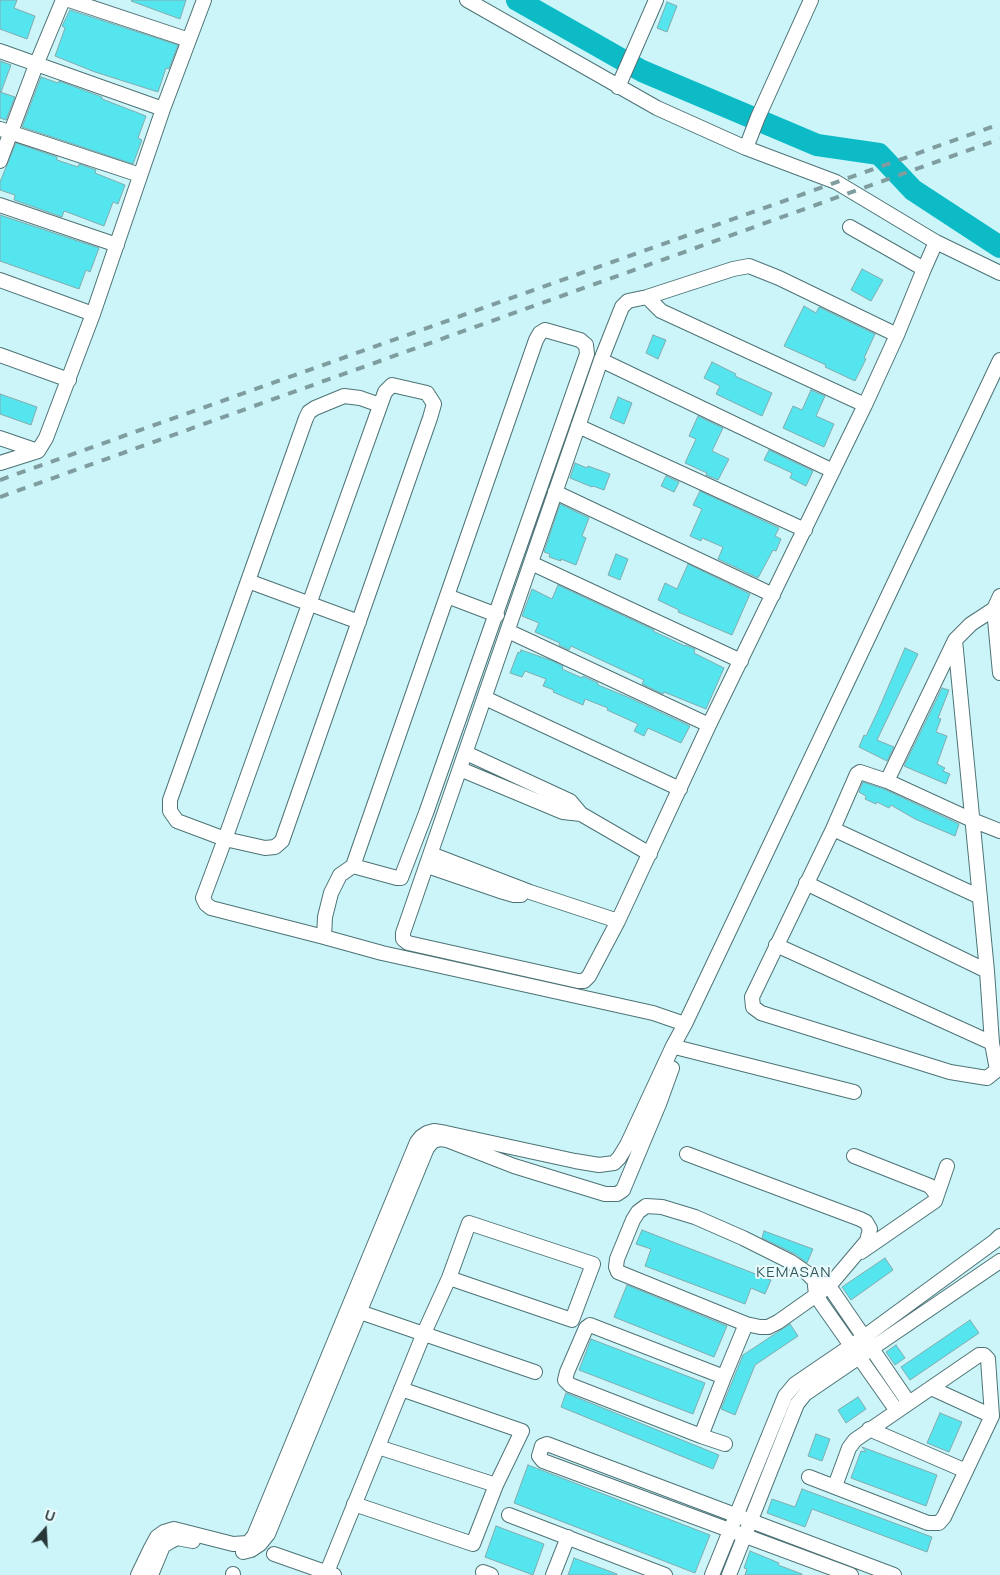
<!DOCTYPE html>
<style>
body{margin:0}
#map{position:relative;width:1000px;height:1575px;overflow:hidden;background:#cbf5f8;font-family:Manrope,sans-serif}
canvas{display:block}
.north{position:absolute;left:20px;top:1505px;width:50px;height:50px;-webkit-text-stroke:4px #ecfcfe;paint-order:stroke;rotate:19deg;font-size:14px;font-weight:700;line-height:20px;text-align:center;color:#273738}
.north::after{content:'';display:block;margin:auto;width:18px;height:22px;background:#273738;clip-path:polygon(50% 0,100% 100%,50% 72%,0 100%)}
</style>
<div id="map">
<canvas width="1000" height="1575"></canvas>
<div class="north">U</div>
</div>
<script>
const ctx = document.querySelector('canvas').getContext('2d');
ctx.lineJoin = 'round';
function toPath(rows) {
  const path = new Path2D();
  for (const r of rows) {
    path.moveTo(r[0], r[1]);
    for (let i = 2; i < r.length; i += 2) path.lineTo(r[i], r[i + 1]);
  }
  return path;
}
function stroke(path, color, width, dash) {
  ctx.strokeStyle = color;
  ctx.lineWidth = width;
  ctx.lineCap = dash ? 'butt' : 'round';
  ctx.setLineDash(dash || []);
  ctx.stroke(path);
}
function paint(path, color) {
  ctx.fillStyle = color;
  ctx.fill(path, 'evenodd');
}
function write(font, color, halo, rows, align = 'center') {
  ctx.font = font + ' Manrope,sans-serif';
  ctx.lineWidth = 4;
  ctx.setLineDash([]);
  ctx.textBaseline = 'middle';
  ctx.strokeStyle = halo;
  ctx.fillStyle = color;
  for (const [text, x, y, turn = 0] of rows) {
    ctx.save();
    ctx.translate(x, y);
    ctx.rotate((+turn || 0) * Math.PI / 180);
    ctx.textAlign = isNaN(turn) ? turn : align;
    if (halo) ctx.strokeText(text, 0, 0);
    ctx.fillText(text, 0, 0);
    ctx.restore();
  }
}
stroke(toPath([
 [517,0,642,71,817,145,879,154,913,190,1000,247]
]), '#0dbbc6', 22);
const building = toPath([
 [0,0,17,0,14,8,35,16,27,39,0,29,0,0],
 [132,0,186,0,180,19,131,1,132,0],
 [667,2,677,6,667,32,657,28,667,2],
 [70,10,178,45,169,69,166,68,158,92,95,72,55,56,65,28,62,26,70,10],
 [0,61,11,65,1,92,0,91,0,61],
 [41,77,58,83,59,81,102,97,102,99,146,116,138,138,142,140,133,164,22,127,41,77],
 [0,92,15,97,6,120,0,118,0,92],
 [16,143,57,157,57,160,78,167,79,164,96,170,95,173,125,185,118,204,113,202,104,226,67,212,64,211,62,217,14,200,15,195,0,190,0,182,16,143],
 [0,215,99,248,90,272,86,270,79,289,0,261,0,215],
 [862,269,883,280,871,301,851,290,862,269],
 [804,306,816,313,819,307,875,334,864,358,866,359,855,381,825,367,826,365,784,346,804,306],
 [653,335,666,340,658,359,646,353,653,335],
 [712,362,736,374,735,376,772,393,762,416,716,394,720,386,704,378,712,362],
 [811,390,825,396,816,416,834,424,824,447,783,428,793,406,802,410,811,390],
 [0,394,37,407,31,425,0,414,0,394],
 [618,397,632,403,624,424,610,418,618,397],
 [698,416,723,428,712,451,729,459,718,480,706,475,707,473,685,463,696,439,689,436,698,416],
 [769,450,813,471,806,486,790,478,792,473,764,460,769,450],
 [575,463,587,468,588,466,610,474,604,490,593,486,592,487,570,478,575,463],
 [666,476,679,482,674,492,661,486,666,476],
 [700,491,779,528,775,536,781,539,776,551,773,550,758,578,718,559,723,547,702,538,701,541,690,536,702,509,693,505,700,491],
 [560,504,589,518,582,536,586,538,576,565,561,559,561,561,549,557,550,554,544,552,560,504],
 [616,554,628,559,620,580,608,575,616,554],
 [688,564,750,594,732,635,678,612,679,610,658,600,665,583,677,589,688,564],
 [558,585,654,630,653,631,685,646,685,645,695,649,694,653,724,668,706,709,664,692,663,694,642,684,644,680,571,646,569,650,559,645,560,643,535,632,539,623,522,616,532,589,552,599,558,585],
 [905,648,918,654,877,740,894,747,887,761,859,747,864,735,866,736,877,713,905,648],
 [521,650,553,661,563,666,562,669,582,678,583,676,587,678,598,683,598,685,630,698,690,726,681,743,648,728,644,736,634,731,638,724,607,710,608,708,585,699,583,705,553,692,554,690,543,686,546,679,525,671,522,677,510,673,518,652,520,653,521,650],
 [942,688,949,690,938,718,941,719,936,732,947,736,937,764,945,768,943,771,950,774,946,784,904,766,942,688],
 [863,782,884,789,959,824,955,836,915,819,891,805,889,808,877,802,876,804,865,799,866,796,859,792,863,782],
 [642,1230,771,1280,765,1294,751,1288,745,1304,645,1266,651,1249,636,1244,642,1230],
 [764,1231,813,1249,807,1263,795,1254,762,1238,764,1231],
 [885,1258,893,1270,851,1300,842,1287,885,1258],
 [627,1285,727,1326,714,1357,614,1317,627,1285],
 [970,1320,979,1333,910,1380,901,1367,970,1320],
 [790,1324,798,1336,755,1365,735,1415,721,1409,743,1355,790,1324],
 [591,1339,705,1383,693,1414,579,1370,591,1339],
 [896,1345,905,1358,895,1365,886,1352,896,1345],
 [566,1393,719,1455,713,1469,561,1407,566,1393],
 [858,1397,866,1409,846,1423,838,1410,858,1397],
 [940,1413,962,1422,949,1452,927,1443,940,1413],
 [816,1434,830,1439,822,1461,808,1456,816,1434],
 [862,1447,937,1475,926,1506,851,1478,861,1451,866,1452,862,1447],
 [528,1465,710,1535,695,1573,514,1503,528,1465],
 [802,1489,932,1537,927,1552,812,1509,805,1527,767,1513,772,1499,795,1507,802,1489],
 [496,1526,544,1544,533,1575,485,1557,496,1526],
 [750,1551,779,1563,778,1565,802,1574,802,1575,745,1575,747,1569,744,1568,750,1551],
 [574,1558,617,1574,617,1575,568,1575,574,1558]
]);
paint(building, '#55e5ef');
stroke(building, '#83abae', 1);
const minor = toPath([
 [69,0,189,40],
 [467,0,657,108,746,148,836,182,936,242,1000,273],
 [0,51,163,109],
 [618,87,656,0],
 [0,129,140,175],
 [746,148,758,117,811,0],
 [0,161,36,65,63,0],
 [0,205,117,245],
 [850,227,924,269,897,335,865,405,709,725,618,921,589,976,584,981,578,981,408,943,403,939,403,933,601,360,622,307,628,301,647,297,733,269,749,266,779,278,897,335],
 [924,269,936,242],
 [0,280,93,314],
 [647,297,661,311,865,405],
 [0,355,69,380],
 [601,360,833,471],
 [578,426,805,530],
 [0,438,38,451],
 [0,463,38,451,46,438,93,314,163,109,204,0],
 [555,492,773,595],
 [531,563,741,661],
 [248,581,359,622],
 [447,596,497,615],
 [1000,596,994,609,1000,673],
 [508,631,709,725],
 [955,640,887,781,860,772,857,774,833,829,752,997,753,1007,761,1013,950,1072,987,1078,997,1070,992,1043,987,971,955,640,971,624,994,609,1000,612],
 [485,698,680,789],
 [466,753,570,801,581,814,650,854],
 [460,769,563,812,581,814],
 [887,781,972,820,1000,831],
 [833,829,980,897],
 [431,854,530,892,618,921],
 [427,866,500,891,514,895,521,895],
 [806,883,987,971],
 [324,937,211,908,206,904,203,898,225,839,385,392,392,385,427,393,434,404,430,418,282,841,275,847,265,848,225,839,177,821,170,811,170,800,306,418,309,412,315,408,344,396,360,398,380,405],
 [776,945,992,1043],
 [685,1024,1000,360],
 [679,1048,854,1092],
 [687,1154,860,1219,866,1222,870,1229,867,1241,829,1286,778,1322,768,1327,760,1327,746,1324,724,1377,701,1436,570,1385,565,1380,567,1372,586,1328,590,1325,724,1377],
 [854,1156,930,1186,936,1194],
 [861,1252,935,1201,947,1166],
 [815,1286,816,1294,821,1303,897,1411],
 [351,1309,535,1372],
 [746,1324,618,1272,616,1267,617,1259,633,1220,638,1212,646,1206,662,1207,695,1217,743,1238,791,1262,807,1273,814,1280,829,1286,909,1403],
 [931,1388,992,1416],
 [869,1429,966,1471],
 [701,1436,725,1444],
 [378,1447,496,1485],
 [809,1477,928,1523,939,1523,944,1517,992,1416,988,1359,984,1355,979,1355,855,1440,849,1448,835,1486],
 [354,1504,473,1544,496,1485,522,1431,401,1389],
 [509,1515,665,1575],
 [243,1552,251,1550,260,1544,268,1534,427,1148,433,1141,440,1139,447,1140,514,1166,605,1194,617,1194,623,1190,659,1104,672,1068],
 [274,1554,334,1575],
 [327,1572,424,1333,449,1278,469,1223,593,1264,572,1320,449,1278],
 [483,1572,491,1575],
 [138,1575,151,1548,157,1537,164,1532,174,1529,233,1544,248,1543,254,1536,417,1142,421,1137,427,1133,434,1131,446,1133,575,1161,599,1165,614,1163,619,1158,627,1145,673,1046,685,1024,653,1013,382,953,324,937,325,917,331,893,340,875,353,866,536,340,540,333,545,330,580,340,586,345,587,354,426,813,401,878,397,878,353,866],
 [151,1575,163,1546,171,1541,177,1538,193,1541],
 [233,1575,233,1574],
 [553,1575,568,1537],
 [712,1575,785,1396,795,1384,864,1337,995,1241,1000,1236],
 [729,1575,797,1404,805,1394,1000,1261],
 [851,1575,543,1461,539,1456,542,1446,547,1444,894,1575]
]);
stroke(minor, '#4d7376', 16);
stroke(minor, '#fff', 14);
stroke(toPath([
 [0,480,1000,124],
 [0,497,1000,139]
]), '#7f9c9f', 4, [9, 9]);
ctx.letterSpacing = '1px';
write('15px', '#31575a', '#ecfcfe', [
 ["KEMASAN",794,1273]
]);
ctx.letterSpacing = '0px';
</script>
